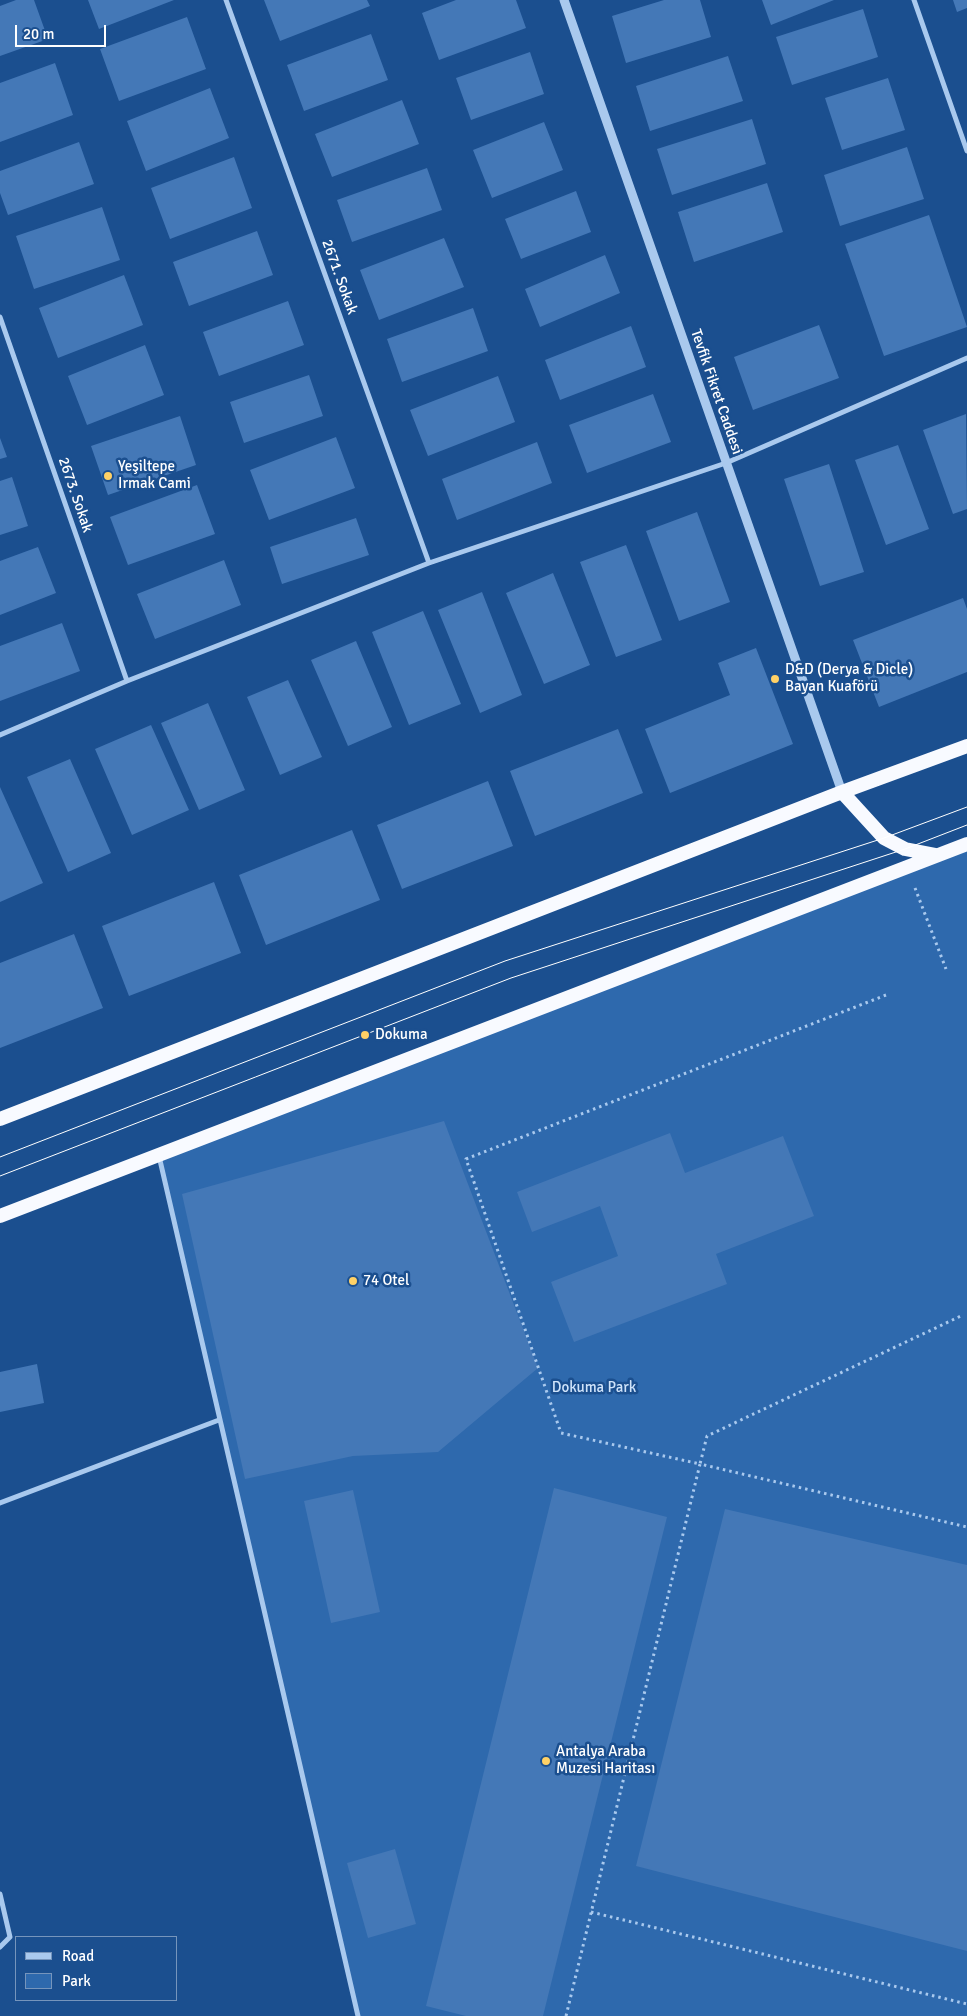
<!DOCTYPE html>
<meta charset="utf-8">
<style>
body{margin:0}
#map{position:relative;width:967px;height:2016px;overflow:hidden;background:#1b4f8f;font-family:Signika,sans-serif}
canvas{display:block}
.legend{position:absolute;left:15px;top:1936px;width:162px;height:65px;box-sizing:border-box;background:#1b4f8f;border:1px solid #7695bc;margin:0;padding:6px 9px;list-style:none;font-size:15px;color:#fff}
.legend li{display:flex;align-items:center;gap:10px;height:25px}
.legend b{width:25px;border:1px solid #7695bc}
.scale{position:absolute;left:15px;top:25px;width:91px;height:22px;box-sizing:border-box;border:2px solid #fff;border-top:0;padding-left:6px;font-size:15px;line-height:18px;white-space:nowrap;color:#fff;-webkit-text-stroke:4px #1b4f8f;paint-order:stroke}
</style>
<div id="map">
<canvas width="967" height="2016"></canvas>
<ul class="legend">
<li><b style="height:6px;background:#a9c9ee"></b>Road</li>
<li><b style="height:14px;background:#2e69ad"></b>Park</li>
</ul>
<div class="scale">20 m</div>
</div>
<script>
const ctx = document.querySelector('canvas').getContext('2d');
ctx.lineJoin = 'round';
function paint(path, color) {
  ctx.fillStyle = color;
  ctx.fill(path, 'evenodd');
}
function toPath(rows) {
  const path = new Path2D();
  for (const r of rows) {
    path.moveTo(r[0], r[1]);
    for (let i = 2; i < r.length; i += 2) path.lineTo(r[i], r[i + 1]);
  }
  return path;
}
function stroke(path, color, width, dash) {
  ctx.strokeStyle = color;
  ctx.lineWidth = width;
  ctx.lineCap = dash ? 'butt' : 'round';
  ctx.setLineDash(dash || []);
  ctx.stroke(path);
}
function write(font, color, halo, rows, align = 'center') {
  ctx.font = font + ' Signika,sans-serif';
  ctx.lineWidth = 5;
  ctx.setLineDash([]);
  ctx.textBaseline = 'middle';
  ctx.strokeStyle = halo;
  ctx.fillStyle = color;
  for (const [text, x, y, turn = 0] of rows) {
    ctx.save();
    ctx.translate(x, y);
    ctx.rotate((+turn || 0) * Math.PI / 180);
    ctx.textAlign = isNaN(turn) ? turn : align;
    if (halo) ctx.strokeText(text, 0, 0);
    ctx.fillText(text, 0, 0);
    ctx.restore();
  }
}
paint(toPath([
 [967,850,967,2016,358,2016,159,1155]
]), '#2e69ad');
paint(toPath([
 [16,0,34,0,48,39,0,56,0,6],
 [88,0,174,0,99,29],
 [264,0,367,0,370,6,280,41],
 [456,0,516,0,526,28,439,60,422,13],
 [664,0,700,0,711,37,626,63,612,16],
 [762,0,834,0,771,25],
 [953,0,967,0,967,8,957,12],
 [863,9,878,57,792,85,776,37],
 [187,17,206,69,119,101,100,49],
 [371,34,388,80,304,111,287,65],
 [530,52,544,94,471,120,456,78],
 [728,56,743,101,650,131,636,86],
 [55,63,73,115,0,142,0,83],
 [888,78,905,130,842,150,825,98],
 [210,88,229,138,146,171,127,121],
 [402,100,419,144,332,177,315,134],
 [752,119,766,164,672,195,657,149],
 [544,122,563,170,492,198,473,150],
 [79,142,94,184,8,215,0,193,0,171],
 [907,147,924,199,840,226,824,175],
 [234,157,252,208,170,239,151,188],
 [427,168,442,210,352,242,337,200],
 [767,183,783,232,694,262,678,212],
 [576,191,591,232,521,259,505,219],
 [102,207,120,260,34,289,16,236],
 [929,215,967,327,884,356,845,244],
 [257,231,273,275,189,306,173,262],
 [444,238,464,287,379,320,360,270],
 [605,255,620,293,540,327,525,289],
 [124,275,143,325,58,358,39,308],
 [288,301,304,345,219,376,203,332],
 [473,308,488,351,402,382,387,339],
 [819,325,839,378,753,410,734,357],
 [631,326,646,367,560,400,545,360],
 [145,345,164,395,87,425,68,376],
 [309,375,323,416,244,443,230,402],
 [498,376,515,422,428,456,410,410],
 [653,394,671,442,587,473,569,425],
 [966,414,967,509,953,514,923,430],
 [180,416,196,465,108,495,91,446],
 [336,437,355,488,269,520,250,470],
 [0,438,7,457,0,459],
 [537,442,552,483,457,520,442,479],
 [898,445,929,529,886,545,855,460],
 [829,464,864,572,820,586,784,479],
 [12,477,28,526,0,535,0,481],
 [197,485,215,534,128,565,110,517],
 [697,512,730,602,679,621,646,531],
 [356,518,369,555,282,584,270,547],
 [626,545,662,640,616,657,580,562],
 [38,547,56,593,0,615,0,561],
 [224,560,241,605,155,639,137,594],
 [553,573,590,665,544,684,506,593],
 [482,592,522,695,480,713,438,610],
 [963,598,967,609,967,672,879,707,853,640],
 [423,611,461,704,409,725,372,632],
 [62,623,80,671,0,701,0,646],
 [356,641,392,727,348,746,311,660],
 [756,648,793,744,670,793,645,729,730,695,718,663],
 [288,680,322,757,280,775,247,697],
 [208,703,245,790,199,810,161,723],
 [151,725,189,810,132,835,95,749],
 [618,729,643,793,535,836,510,771],
 [70,759,111,853,68,872,27,777],
 [488,781,513,846,402,889,377,825],
 [0,787,43,883,0,902],
 [352,830,380,900,266,945,239,875],
 [214,882,241,953,129,996,102,926],
 [74,934,103,1008,0,1048,0,963],
 [444,1121,538,1368,438,1452,353,1456,245,1479,182,1194],
 [670,1133,685,1173,783,1136,814,1216,716,1254,727,1284,574,1342,551,1282,618,1256,600,1206,532,1232,517,1192],
 [37,1364,44,1403,0,1412,0,1372],
 [554,1488,667,1517,543,2016,466,2016,426,2006],
 [353,1490,380,1612,331,1623,304,1501],
 [725,1509,967,1565,967,1951,636,1866],
 [395,1849,416,1924,368,1938,347,1863]
]), '#4478b7');
stroke(toPath([
 [915,888,946,969],
 [886,995,466,1159,561,1433,700,1464,707,1436,963,1315],
 [591,1912,967,2004],
 [566,2016,700,1464,967,1527]
]), '#a9c9ee', 3, [2.5, 4]);
stroke(toPath([
 [226,0,429,563],
 [914,0,967,151],
 [0,317,127,681],
 [0,735,127,681,429,563,726,463,967,358],
 [159,1156,358,2016],
 [0,1503,219,1420],
 [0,1894,10,1937,0,1947]
]), '#a9c9ee', 5);
stroke(toPath([
 [564,0,842,792]
]), '#a9c9ee', 9);
stroke(toPath([
 [842,792,884,838,905,849,936,855],
 [0,1119,842,792,967,746],
 [0,1216,967,844]
]), '#f8faff', 14);
stroke(toPath([
 [0,1157,505,961,884,838,967,807],
 [0,1176,511,978,905,849,967,825]
]), '#fff', 1);
for (const [x, y, r, color] of [
 [108,476,5,"#ffd166"],
 [775,679,5,"#ffd166"],
 [365,1035,5,"#ffd166"],
 [353,1281,5,"#ffd166"],
 [546,1761,5,"#ffd166"]
]) {
  const dot = new Path2D();
  dot.arc(x, y, r, 0, 2 * Math.PI);
  ctx.fillStyle = color;
  ctx.fill(dot);
  stroke(dot, '#1b4f8f', 2);
}
write('15px', '#fff', '#1b4f8f', [
 ["2671. Sokak",339,277,70],
 ["Tevfik Fikret Caddesi",716,392,71],
 ["2673. Sokak",75,495,71]
]);
write('15px', '#fff', '#1b4f8f', [
 ["Yeşiltepe",118,467],
 ["Irmak Cami",118,484],
 ["D&D (Derya & Dicle)",785,670],
 ["Bayan Kuaförü",785,687],
 ["Dokuma",375,1035],
 ["74 Otel",363,1281],
 ["Antalya Araba",556,1752],
 ["Muzesi Haritası",556,1769]
], 'left');
write('15px', '#cfe3fa', '#1b4f8f', [
 ["Dokuma Park",594,1388]
]);
</script>
